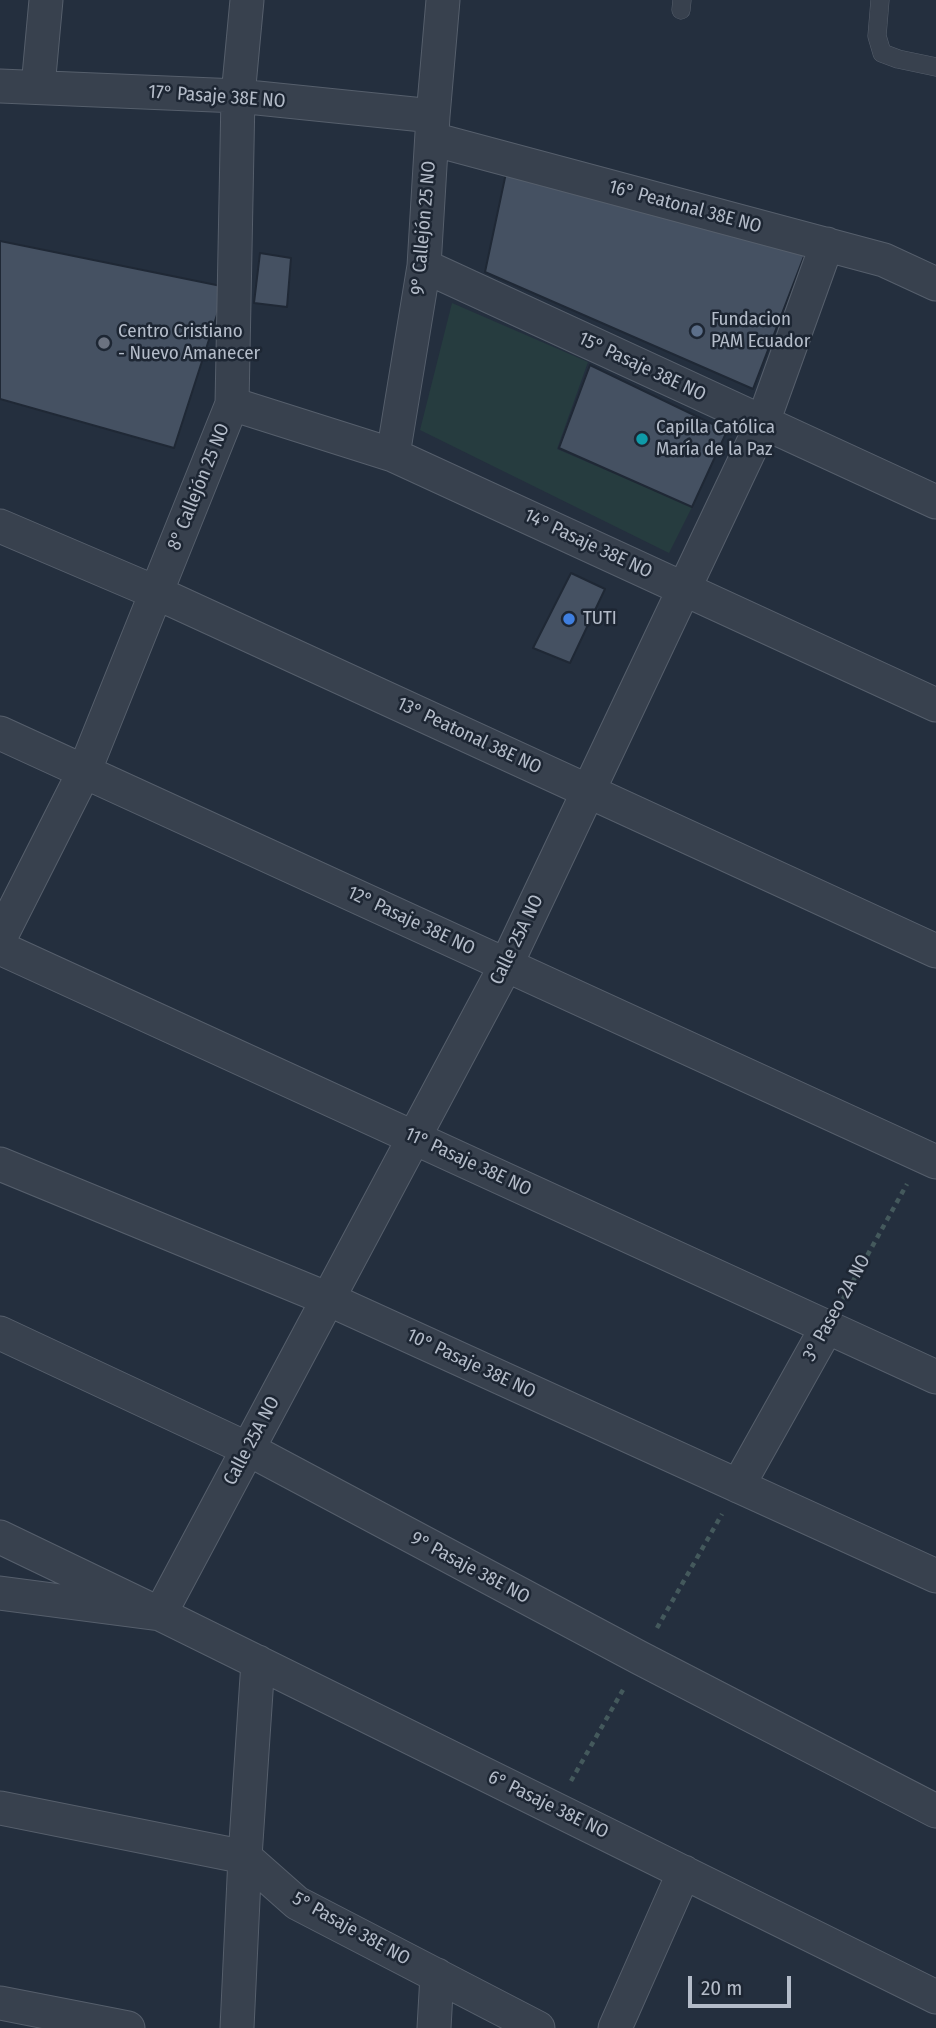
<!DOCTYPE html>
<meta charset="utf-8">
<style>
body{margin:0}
#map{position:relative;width:936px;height:2028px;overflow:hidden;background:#242f3e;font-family:"Fira Sans Condensed",sans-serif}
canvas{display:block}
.scale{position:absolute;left:688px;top:1976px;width:103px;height:32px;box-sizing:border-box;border:4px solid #b4bcc9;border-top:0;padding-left:9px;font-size:21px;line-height:24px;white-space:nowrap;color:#b4bcc9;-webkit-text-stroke:5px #1d2633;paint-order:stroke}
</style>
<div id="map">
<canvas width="936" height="2028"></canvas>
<div class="scale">20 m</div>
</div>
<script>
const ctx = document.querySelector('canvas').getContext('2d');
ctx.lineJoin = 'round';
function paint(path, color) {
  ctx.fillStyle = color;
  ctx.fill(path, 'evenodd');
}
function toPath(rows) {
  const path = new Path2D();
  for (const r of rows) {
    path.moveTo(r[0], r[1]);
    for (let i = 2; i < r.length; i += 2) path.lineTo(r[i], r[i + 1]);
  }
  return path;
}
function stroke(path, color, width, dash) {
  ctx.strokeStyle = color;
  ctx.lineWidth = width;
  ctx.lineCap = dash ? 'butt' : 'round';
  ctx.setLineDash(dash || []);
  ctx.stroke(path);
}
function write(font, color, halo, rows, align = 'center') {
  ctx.font = font + ' "Fira Sans Condensed",sans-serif';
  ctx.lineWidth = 5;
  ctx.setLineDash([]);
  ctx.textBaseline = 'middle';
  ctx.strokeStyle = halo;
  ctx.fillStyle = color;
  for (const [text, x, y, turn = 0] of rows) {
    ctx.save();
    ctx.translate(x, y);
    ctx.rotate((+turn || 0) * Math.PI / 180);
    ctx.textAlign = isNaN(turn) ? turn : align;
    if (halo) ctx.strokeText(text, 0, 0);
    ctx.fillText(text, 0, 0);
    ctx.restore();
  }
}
paint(toPath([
 [452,303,588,362,557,449,692,507,669,553,420,430]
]), '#263c3f');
const building = toPath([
 [506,173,806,251,753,389,485,272,506,173],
 [0,241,226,287,174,448,0,399,0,241],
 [260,253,291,258,287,307,254,303,260,253],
 [590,365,727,431,692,507,559,448,590,365],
 [571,573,605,589,570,663,533,648,571,573]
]);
paint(building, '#455162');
stroke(building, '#1f2835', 2);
const lane = toPath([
 [880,0,877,36,882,53,898,59,936,67],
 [681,10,682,0]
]);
const street = toPath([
 [0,86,238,96,433,116],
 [38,87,46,0],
 [432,139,884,260,936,284],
 [424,266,936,502],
 [232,404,393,455,936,705],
 [393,455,424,266,433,116,443,0],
 [0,526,157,593,936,951],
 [0,733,936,1162],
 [0,938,84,772,232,404,238,96,247,0],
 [0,948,936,1377],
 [0,1164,328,1299,936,1576],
 [0,1333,248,1449,640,1658,936,1811],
 [738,1486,827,1327],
 [0,1537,160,1614,936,1997],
 [0,1593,160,1614,506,965,763,422,827,244],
 [0,1808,245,1857,297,1903,538,2028],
 [0,2003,128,2028],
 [237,2028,245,1857,258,1662],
 [434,2028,437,1975],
 [615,2028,684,1872]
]);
stroke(lane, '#565f6c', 19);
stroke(street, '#565f6c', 35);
stroke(toPath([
 [843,1299,907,1184],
 [657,1628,722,1514],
 [571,1781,624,1688]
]), '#44595c', 4.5, [5, 5]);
stroke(lane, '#38414e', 18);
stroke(street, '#38414e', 33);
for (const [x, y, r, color] of [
 [697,331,7,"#5c6f8a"],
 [104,343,7,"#6b7280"],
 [642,439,7,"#0f9aa8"],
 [569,619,7,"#3f7fe0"]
]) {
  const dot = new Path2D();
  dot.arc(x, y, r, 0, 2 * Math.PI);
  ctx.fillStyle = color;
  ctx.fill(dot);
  stroke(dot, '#1d2633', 2.5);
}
write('19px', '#b4bcc9', '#1d2633', [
 ["17° Pasaje 38E NO",217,97,4],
 ["16° Peatonal 38E NO",685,207,15],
 ["9° Callejón 25 NO",424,228,-85],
 ["15° Pasaje 38E NO",642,367,25],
 ["8° Callejón 25 NO",199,487,-68],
 ["14° Pasaje 38E NO",588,544,25],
 ["13° Peatonal 38E NO",469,736,25],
 ["12° Pasaje 38E NO",411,921,25],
 ["Calle 25A NO",517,940,-64],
 ["11° Pasaje 38E NO",468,1162,25],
 ["3° Paseo 2A NO",837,1308,-61],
 ["10° Pasaje 38E NO",471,1364,25],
 ["Calle 25A NO",252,1441,-62],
 ["9° Pasaje 38E NO",470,1568,28],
 ["6° Pasaje 38E NO",548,1805,26],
 ["5° Pasaje 38E NO",351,1929,29]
]);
write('19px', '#b4bcc9', '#1d2633', [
 ["Fundacion",711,320],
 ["PAM Ecuador",711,342],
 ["Centro Cristiano",118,332],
 ["- Nuevo Amanecer",118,354],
 ["Capilla Católica",656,428],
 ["María de la Paz",656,450],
 ["TUTI",583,619]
], 'left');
</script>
